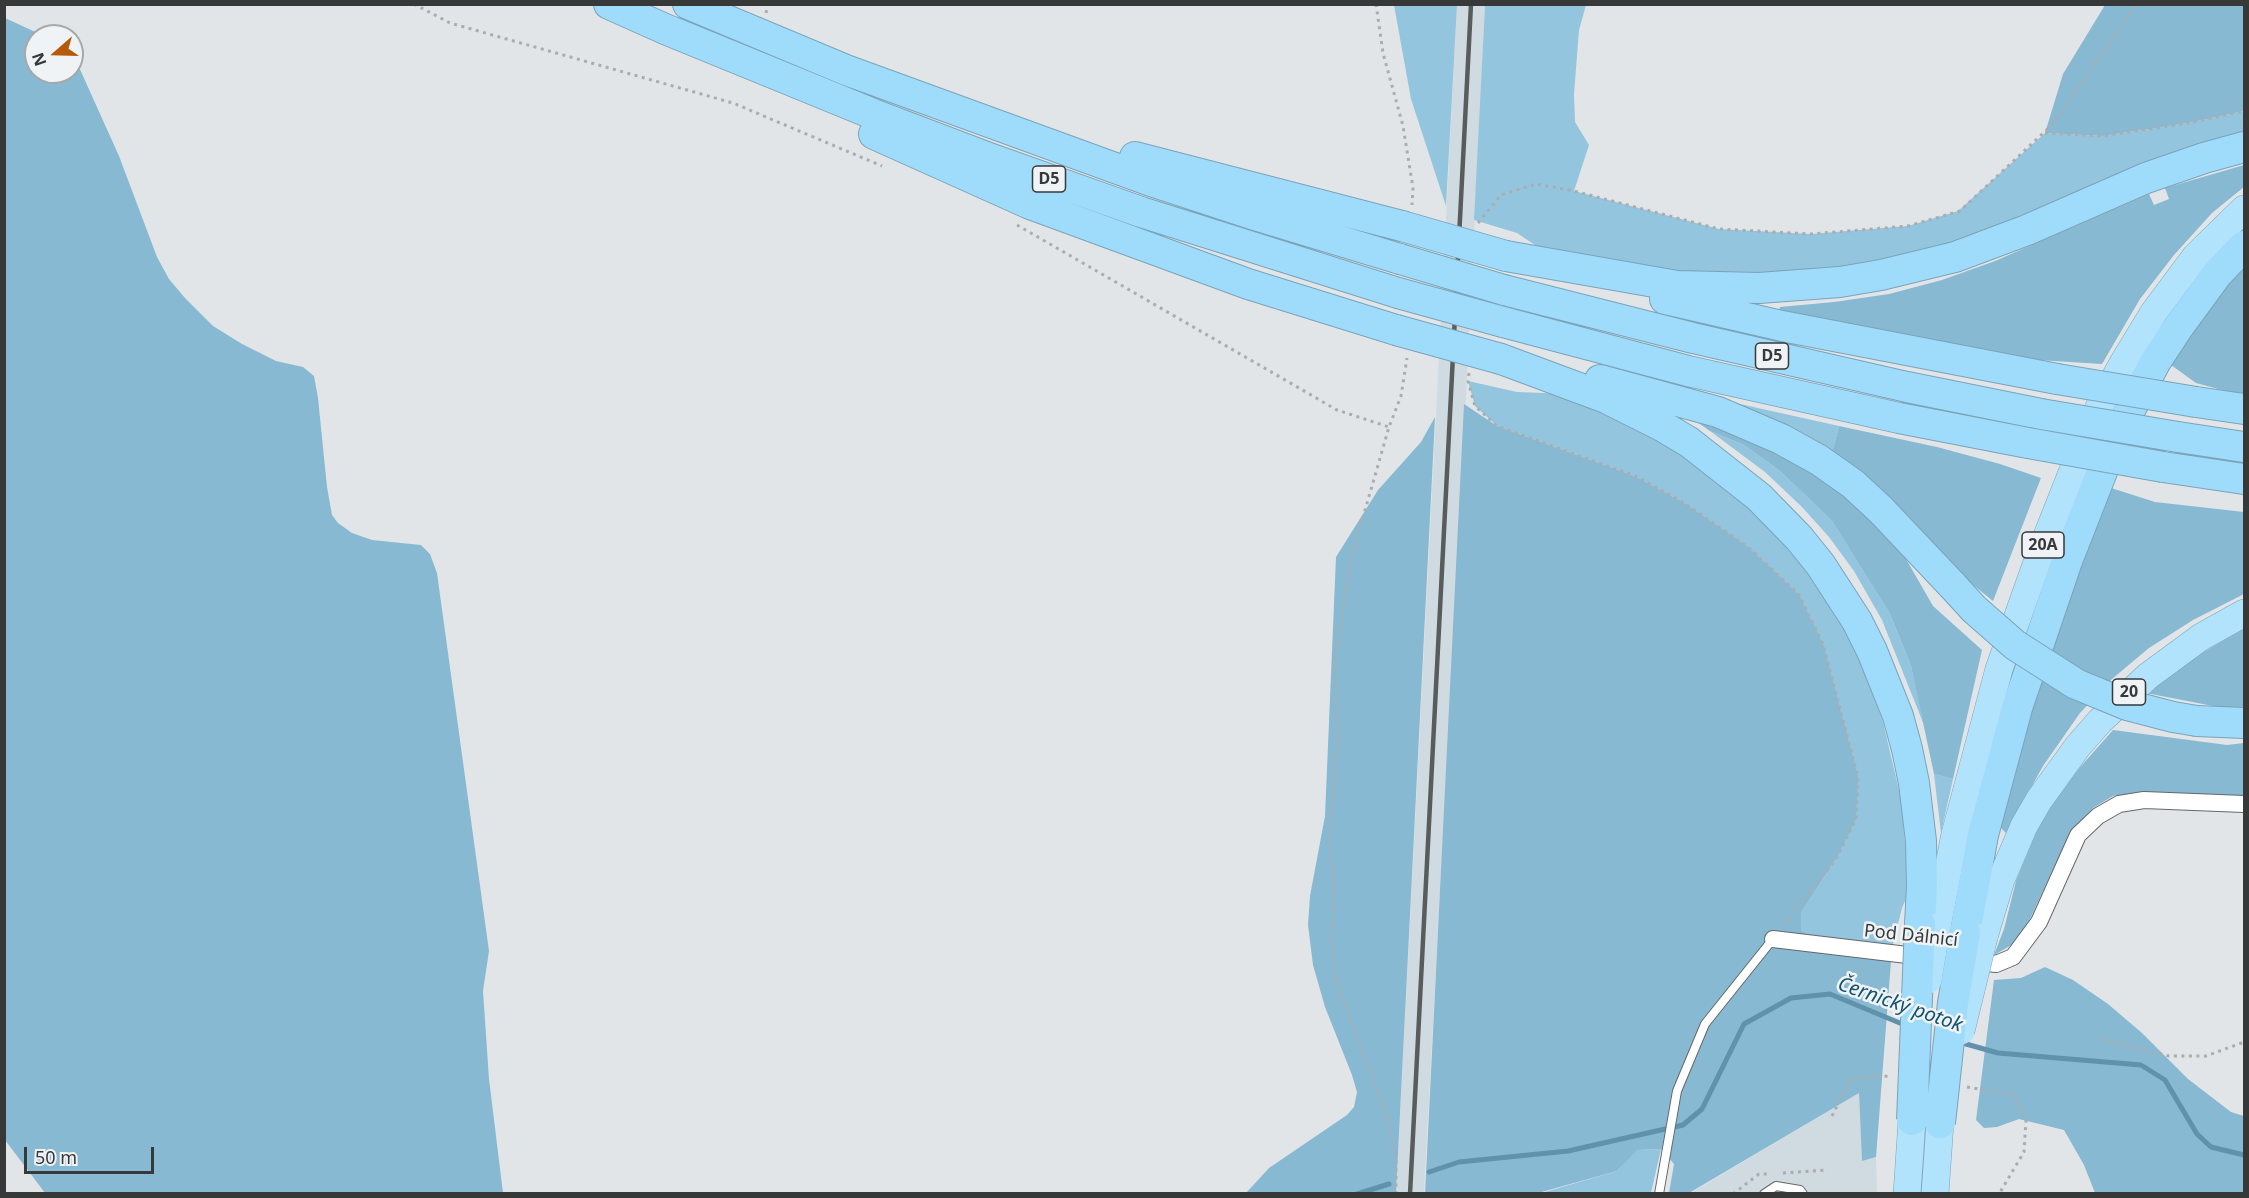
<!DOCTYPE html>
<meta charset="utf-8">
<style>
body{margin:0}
#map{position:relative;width:2249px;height:1198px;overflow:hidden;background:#e2e5e7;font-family:"Noto Sans",sans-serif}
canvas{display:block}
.frame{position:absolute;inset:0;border:6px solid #373939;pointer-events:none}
.north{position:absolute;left:24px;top:24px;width:60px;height:60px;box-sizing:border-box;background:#eff3f5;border:2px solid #a5a9aa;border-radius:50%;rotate:250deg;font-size:16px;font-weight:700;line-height:24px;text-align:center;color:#373939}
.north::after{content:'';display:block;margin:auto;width:21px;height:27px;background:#b7590b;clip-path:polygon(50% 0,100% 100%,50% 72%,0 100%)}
.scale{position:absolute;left:24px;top:1147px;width:130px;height:27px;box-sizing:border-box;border:3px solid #373939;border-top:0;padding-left:8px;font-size:18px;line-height:21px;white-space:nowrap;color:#373939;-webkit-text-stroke:4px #eff3f5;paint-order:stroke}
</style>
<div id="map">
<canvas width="2249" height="1198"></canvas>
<div class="frame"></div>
<div class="north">N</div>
<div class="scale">50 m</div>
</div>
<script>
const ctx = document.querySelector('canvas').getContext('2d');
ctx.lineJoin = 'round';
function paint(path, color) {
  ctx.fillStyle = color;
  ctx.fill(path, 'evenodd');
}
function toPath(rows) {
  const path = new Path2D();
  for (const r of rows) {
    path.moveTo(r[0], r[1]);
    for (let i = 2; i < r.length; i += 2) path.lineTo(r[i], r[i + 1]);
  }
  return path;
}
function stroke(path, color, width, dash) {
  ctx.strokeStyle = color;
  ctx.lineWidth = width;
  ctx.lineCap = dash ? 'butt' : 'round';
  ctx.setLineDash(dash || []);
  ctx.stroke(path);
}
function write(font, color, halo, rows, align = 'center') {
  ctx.font = font + ' "Noto Sans",sans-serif';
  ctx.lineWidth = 5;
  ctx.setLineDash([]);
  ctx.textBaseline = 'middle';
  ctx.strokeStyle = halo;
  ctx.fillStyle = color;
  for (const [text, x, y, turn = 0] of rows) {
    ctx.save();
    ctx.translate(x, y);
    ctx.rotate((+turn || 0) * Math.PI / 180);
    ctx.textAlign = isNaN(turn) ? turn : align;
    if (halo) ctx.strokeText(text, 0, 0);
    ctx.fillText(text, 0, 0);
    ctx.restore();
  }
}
paint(toPath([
 [1457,5,1485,5,1460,519,1424,1193,1396,1194],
 [1859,1093,1862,1160,1876,1157,1877,1193,1689,1194]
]), '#d0dbe1');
paint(toPath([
 [1394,5,1457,5,1446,206,1411,99],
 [1485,5,1586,5,1579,30,1574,94,1575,122,1589,145,1574,191,1719,229,1811,234,1908,226,1958,211,2045,133,2103,136,2188,123,2244,111,2244,133,2193,146,2137,166,1970,237,1879,265,1708,278,1541,249,1517,233,1474,220],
 [1468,381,1517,392,1571,394,1620,414,1717,474,1803,563,1833,607,1860,661,1883,722,1901,799,1906,853,1906,899,1902,908,1892,948,1814,938,1801,930,1801,913,1836,859,1681,501,1635,476,1497,426,1475,406],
 [1722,400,1839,426,1832,453],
 [1710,431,1744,445,1780,471,1832,521,1890,614,1911,666,1924,725,1882,620,1854,571,1829,537,1802,507,1765,472],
 [1934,774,1953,779,1941,833],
 [1661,1149,1651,1193,1538,1194,1617,1171,1636,1150]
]), '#93c5df');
paint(toPath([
 [2105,5,2244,5,2244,111,2188,123,2103,136,2045,133,2063,74],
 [5,18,44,36,36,36,36,72,72,72,72,58,78,65,119,156,157,257,169,279,185,298,213,326,242,344,276,361,303,367,314,376,318,398,327,487,332,515,338,523,352,533,372,540,421,545,430,554,437,573,489,951,483,991,489,1079,503,1193,45,1193,5,1140],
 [2244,165,2244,187,2212,213,2174,255,2140,299,2102,364,2022,359,1779,311,1780,307,1834,302,1889,294,1942,280,1995,261,2149,194,2154,205,2169,199,2165,188],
 [2244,266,2244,396,2196,383,2171,365,2194,326],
 [1464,404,1497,426,1635,476,1681,501,1748,547,1799,595,1823,644,1858,777,1856,819,1836,859,1801,913,1801,930,1814,938,1892,948,1876,1157,1862,1161,1859,1093,1689,1193,1669,1193,1674,1164,1661,1149,1637,1150,1617,1171,1538,1193,1425,1194],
 [1435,417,1396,1193,1246,1193,1269,1168,1347,1115,1354,1107,1357,1092,1352,1075,1325,1007,1313,965,1308,925,1310,896,1325,816,1336,557,1378,490,1421,442],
 [1697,422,1746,437,1814,473,1863,511,1902,552,1933,606,1982,650,1953,779,1934,774,1911,666,1890,614,1832,521,1780,471,1744,445,1710,431],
 [1839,426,1937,447,2000,464,2041,478,1993,601,1947,564,1832,453],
 [2108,487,2155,502,2244,512,2244,594,2193,620,2149,648,2112,679,2080,713,2043,766,2006,833,1999,826,2014,761],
 [2244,628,2244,712,2146,693,2182,665],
 [2113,730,2227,745,2244,743,2244,798,2142,792,2113,796,2093,808,2070,833,2029,921,2015,943,1994,955,2004,929,2016,881,2039,825,2067,782],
 [2045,967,2073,980,2108,1004,2142,1033,2188,1079,2231,1112,2244,1116,2244,1193,2095,1193,2084,1165,2064,1130,2019,1119,1997,1127,1984,1128,1976,1120,1994,980,2021,978]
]), '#87b9d3');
stroke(toPath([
 [1959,1042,1998,1053,2141,1065,2165,1080,2197,1134,2211,1147,2244,1155],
 [1429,1172,1459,1162,1568,1151,1683,1125,1702,1109,1744,1024,1791,998,1830,994,1907,1026],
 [1357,1194,1389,1184]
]), '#6192ab', 5);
const service = toPath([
 [1659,1194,1677,1091,1705,1024,1773,939],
 [1764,1194,1776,1186,1800,1190,1803,1194]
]);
const minor = toPath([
 [1773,939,1924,957],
 [1970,961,1996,964,2013,957,2039,922,2078,835,2098,816,2119,804,2144,800,2244,804]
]);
const trunk = toPath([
 [1937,927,1955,834,1999,669,2041,551,2077,460,2099,407,2123,363,2154,312,2195,257,2244,209],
 [1984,937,2001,880,2024,826,2039,800,2078,746,2100,721,2148,676,2201,637,2244,613],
 [1907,1194,1912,1120],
 [1935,1194,1940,1123]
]);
const motorway = toPath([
 [609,4,665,29,873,114,989,158,1141,212,1398,293],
 [688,4,846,70,1148,180,1258,216,1400,259],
 [874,134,1030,204,1248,284,1396,330],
 [1135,157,1402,226],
 [1506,256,1677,286,1759,288,1840,282,1881,275,1955,257,2027,230,2146,178,2204,158,2244,147],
 [1504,290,1693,338,1907,387,2041,414],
 [1665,299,1782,326,2057,379],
 [1503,322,1688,371,1899,418,2028,443],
 [1501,359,1606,398,1662,426,1689,442,1759,497,1799,538,1820,564,1857,621,1872,651,1898,716,1907,749,1914,783,1921,841,1922,886,1920,924],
 [1600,380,1718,412,1781,439,1819,460,1853,484,1881,510,1953,586],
 [2196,402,2244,409],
 [2178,437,2244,447],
 [2163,467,2244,479],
 [2197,721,2244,723],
 [1965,933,1983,835,2017,708,2067,561,2116,436,2156,361,2177,329,2218,273,2244,246]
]);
stroke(service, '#65686a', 10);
stroke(minor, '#65686a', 18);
stroke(trunk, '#7ba3b8', 28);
stroke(motorway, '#7ba3b8', 32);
stroke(toPath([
 [414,4,450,23,733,103,882,166],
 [1376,4,1383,53,1403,126,1413,188,1412,205],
 [766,13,768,4],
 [2045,133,2103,136,2188,123,2244,111],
 [1478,223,1501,195,1536,184,1574,191,1719,229,1811,234,1908,226,1960,211,2054,123,2136,4],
 [1017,225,1337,410,1389,427],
 [1469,373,1468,381,1475,406,1497,426,1635,476,1681,501,1748,547,1799,595,1823,644,1858,777,1856,819,1836,859,1784,925],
 [2101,1039,2169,1056,2206,1056,2244,1042],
 [1967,1087,2014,1095,2026,1120,2024,1152,1999,1194],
 [1832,1116,1850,1080,1884,1076,1892,1077],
 [1783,1173,1828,1170],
 [1396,1194,1396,1155,1384,1108,1337,984,1331,942,1335,889,1329,847,1338,738,1334,661,1353,552,1389,427,1401,396,1407,358],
 [1733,1194,1759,1174,1770,1174]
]), '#aaadae', 3, [3, 4.5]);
stroke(service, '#fff', 8);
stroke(minor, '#fff', 16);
stroke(trunk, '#b2e3fc', 27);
stroke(motorway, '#9fdcfc', 30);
stroke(toPath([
 [1410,1194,1471,4]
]), '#595c5c', 4.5);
const trunkBridge = toPath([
 [1928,980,1937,927],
 [1961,1031,1984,937]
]);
const motorwayBridge = toPath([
 [1402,226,1506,256],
 [1400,259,1504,290],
 [1398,293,1503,322],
 [1396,330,1501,359],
 [2057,379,2196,402],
 [2041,414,2178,437],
 [2028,443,2163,467],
 [1953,586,1974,609,2015,645,2076,684,2127,705,2173,717,2197,721],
 [1912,1120,1920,924],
 [1940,1123,1953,1003,1965,933]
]);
stroke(trunkBridge, '#7ba3b8', 28, []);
stroke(motorwayBridge, '#7ba3b8', 32, []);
stroke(trunkBridge, '#b2e3fc', 27);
stroke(motorwayBridge, '#9fdcfc', 30);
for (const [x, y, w] of [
 [1049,179,33],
 [1772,356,33],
 [2043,545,42],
 [2129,692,33]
]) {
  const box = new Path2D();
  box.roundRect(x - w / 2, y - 13, w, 26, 4.5);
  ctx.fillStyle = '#eff3f5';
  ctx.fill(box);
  stroke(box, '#373939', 1.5);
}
write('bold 16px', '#373939', null, [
 ["D5",1049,179],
 ["D5",1772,356],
 ["20A",2043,545],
 ["20",2129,692]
]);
write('18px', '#373939', '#eff3f5', [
 ["Pod Dálnicí",1911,936,6]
]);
write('italic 20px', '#14546f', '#eff3f5', [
 ["Černický potok",1900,1005,19]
]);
</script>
